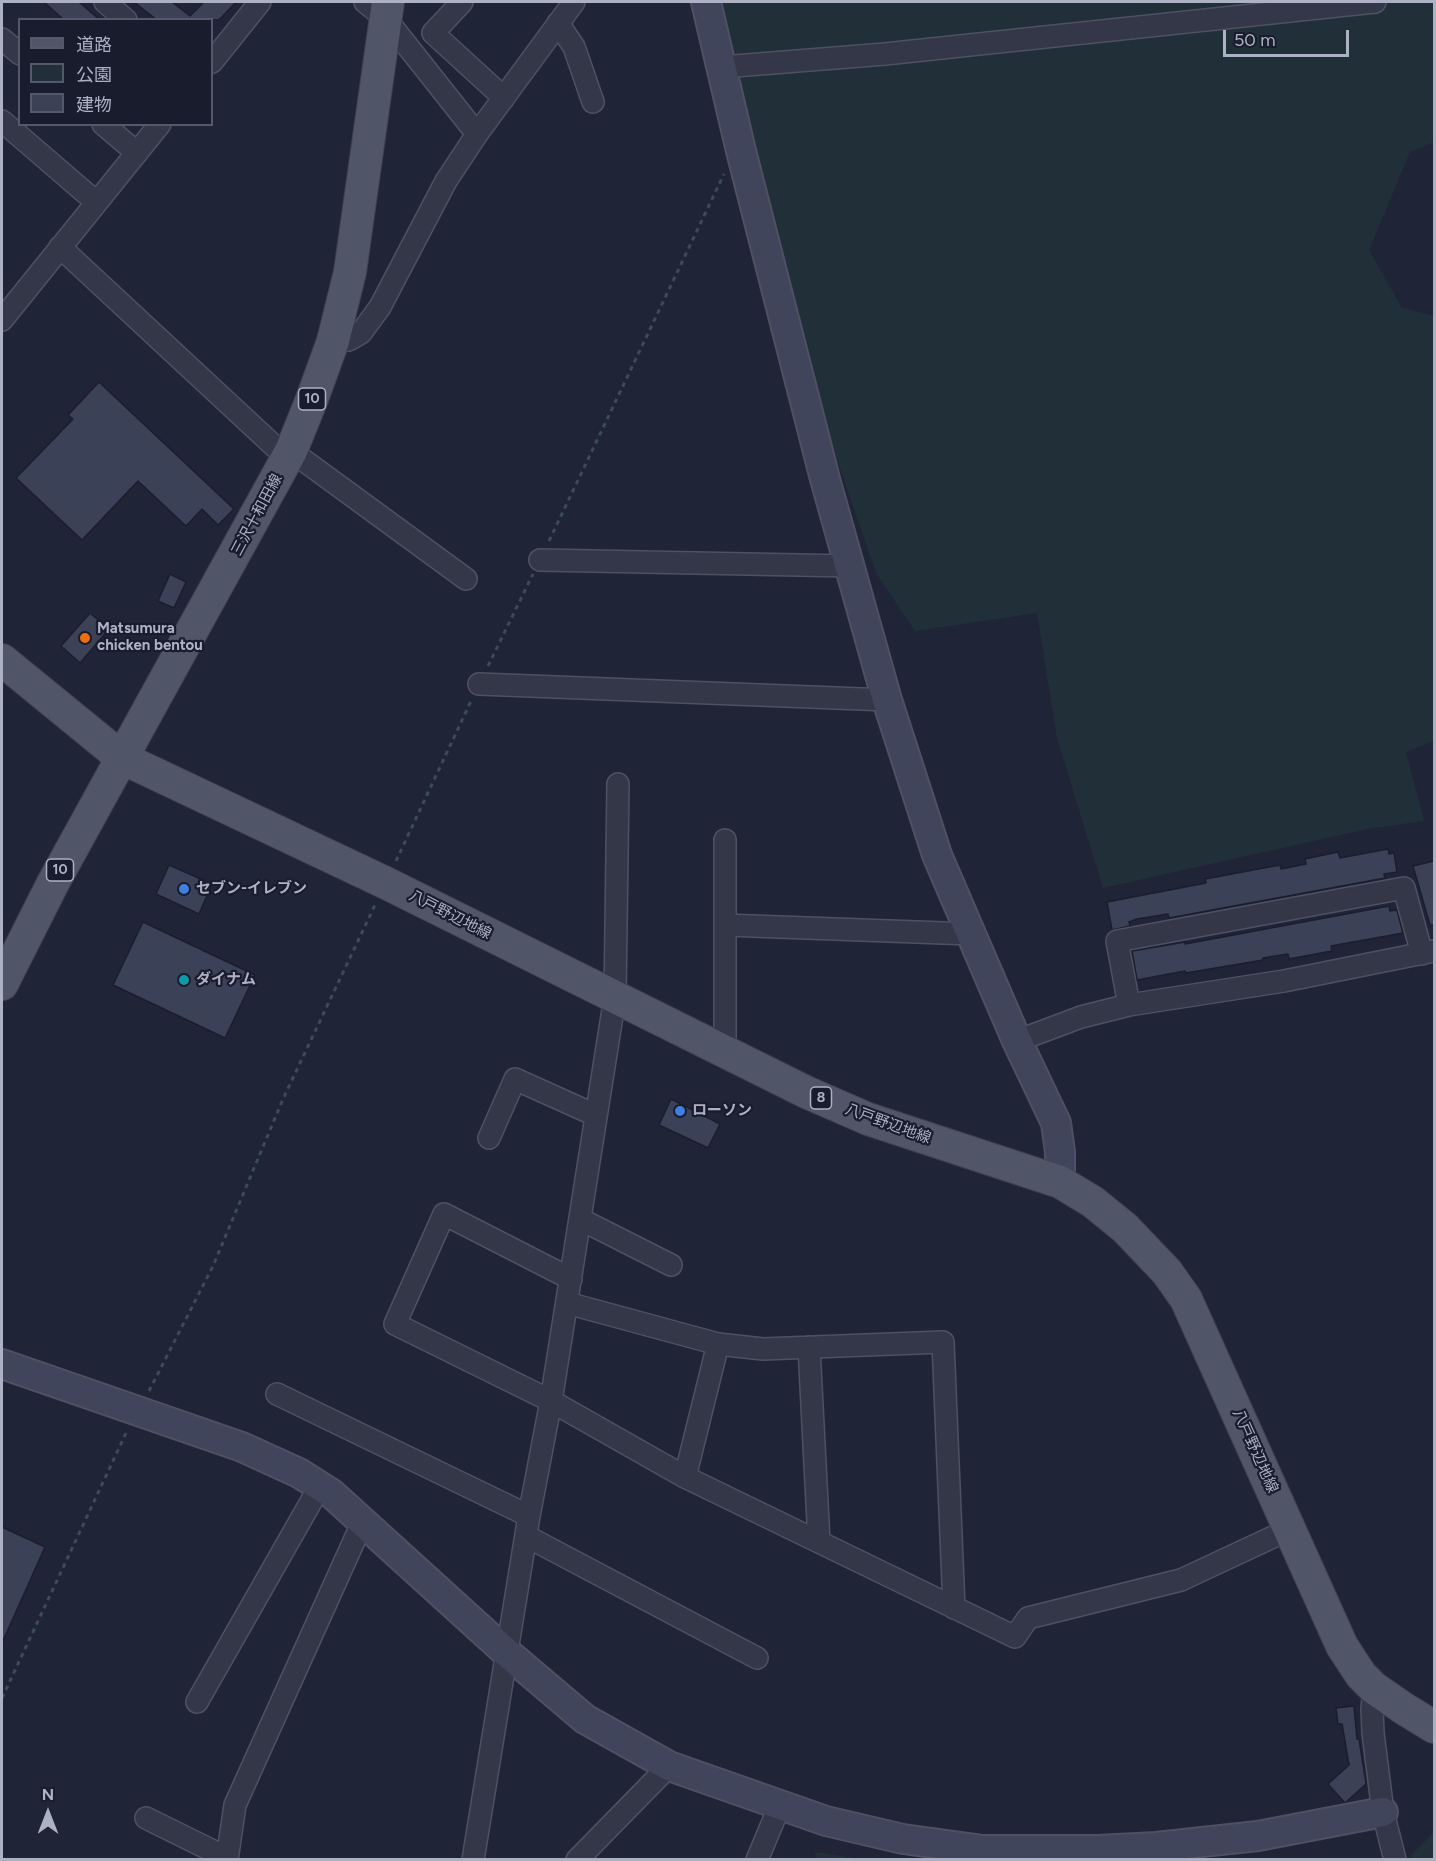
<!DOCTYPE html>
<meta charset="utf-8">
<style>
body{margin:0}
#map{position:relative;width:1436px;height:1861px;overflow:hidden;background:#202437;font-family:Figtree,"Noto Sans JP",sans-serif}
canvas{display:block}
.frame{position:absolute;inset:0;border:3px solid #adb1c4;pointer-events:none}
.legend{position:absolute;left:18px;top:18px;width:195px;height:108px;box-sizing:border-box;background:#191c2c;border:2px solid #545869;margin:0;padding:8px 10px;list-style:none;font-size:18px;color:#adb1c4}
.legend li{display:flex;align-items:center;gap:12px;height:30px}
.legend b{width:30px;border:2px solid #545869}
.north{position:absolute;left:18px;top:1783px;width:60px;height:60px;-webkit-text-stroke:4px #191c2c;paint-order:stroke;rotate:0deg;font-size:16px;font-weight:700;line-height:24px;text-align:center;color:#adb1c4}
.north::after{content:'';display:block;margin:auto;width:21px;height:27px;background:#adb1c4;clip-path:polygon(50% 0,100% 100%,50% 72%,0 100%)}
.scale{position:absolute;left:1223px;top:30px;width:126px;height:27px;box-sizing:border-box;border:3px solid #adb1c4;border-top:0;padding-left:8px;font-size:18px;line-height:21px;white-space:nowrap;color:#adb1c4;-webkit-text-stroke:4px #191c2c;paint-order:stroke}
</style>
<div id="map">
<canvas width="1436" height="1861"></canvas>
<div class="frame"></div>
<ul class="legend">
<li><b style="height:8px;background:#515568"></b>道路</li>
<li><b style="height:16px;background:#213038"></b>公園</li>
<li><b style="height:16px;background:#3b4157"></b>建物</li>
</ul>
<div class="north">N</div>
<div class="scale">50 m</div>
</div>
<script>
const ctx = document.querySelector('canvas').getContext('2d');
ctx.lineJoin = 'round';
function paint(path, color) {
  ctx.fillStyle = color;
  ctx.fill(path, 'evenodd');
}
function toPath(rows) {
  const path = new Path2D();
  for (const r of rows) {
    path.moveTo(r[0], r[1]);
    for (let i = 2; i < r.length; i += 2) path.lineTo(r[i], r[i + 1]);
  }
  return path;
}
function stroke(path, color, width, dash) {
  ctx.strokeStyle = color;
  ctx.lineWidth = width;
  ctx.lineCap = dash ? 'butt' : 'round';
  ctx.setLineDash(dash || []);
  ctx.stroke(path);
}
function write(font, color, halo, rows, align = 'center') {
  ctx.font = font + ' Figtree,"Noto Sans JP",sans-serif';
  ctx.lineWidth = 4.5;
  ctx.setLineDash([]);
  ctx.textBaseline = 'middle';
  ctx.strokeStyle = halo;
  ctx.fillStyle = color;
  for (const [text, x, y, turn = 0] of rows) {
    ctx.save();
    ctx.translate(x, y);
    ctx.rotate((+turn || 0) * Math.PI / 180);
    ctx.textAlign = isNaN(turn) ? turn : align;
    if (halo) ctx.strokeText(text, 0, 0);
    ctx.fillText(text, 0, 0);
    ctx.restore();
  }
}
paint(toPath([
 [713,2,1434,2,1434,142,1410,152,1369,250,1402,308,1434,316,1434,741,1406,752,1424,821,1367,829,1103,888,1057,738,1037,613,915,631,876,573,803,361],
 [1434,1832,1434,1859,1412,1859,1411,1855],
 [815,1852,862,1859,876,1859,816,1859]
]), '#213038');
const building = toPath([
 [44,2,79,2,100,20,64,20,44,2],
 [134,2,172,2,190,16,204,2,236,2,219,20,157,20,134,2],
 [99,382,234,509,218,525,202,509,186,526,138,481,82,540,16,478,73,419,68,415,99,382],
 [170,574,186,582,174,608,158,601,170,574],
 [90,613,109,629,80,663,61,646,90,613],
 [1388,849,1389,854,1394,853,1397,872,1384,874,1385,878,1169,918,1168,914,1137,919,1129,922,1130,926,1112,930,1107,902,1206,883,1205,879,1280,865,1281,869,1306,864,1305,859,1338,852,1340,858,1388,849],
 [1434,861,1434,925,1430,925,1413,866,1434,861],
 [169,865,212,884,199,914,156,894,169,865],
 [1389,906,1390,911,1397,910,1403,933,1331,946,1332,951,1289,959,1288,954,1263,958,1263,960,1186,973,1185,971,1137,980,1132,951,1185,942,1185,944,1389,906],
 [143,922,255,975,225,1038,113,985,143,922],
 [671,1099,720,1124,708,1148,659,1125,671,1099],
 [2,1527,45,1547,2,1643,2,1527],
 [1354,1706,1357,1739,1359,1739,1366,1784,1345,1803,1328,1784,1349,1765,1342,1724,1338,1724,1336,1708,1354,1706]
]);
paint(building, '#3b4157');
stroke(building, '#1b1e2e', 1.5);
const street = toPath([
 [105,2,126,20],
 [365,2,386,19,477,134],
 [462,2,433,33,504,98],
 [558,23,574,47,593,102],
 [2,39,20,54],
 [212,62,260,2],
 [722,67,885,54,1375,2],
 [2,121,96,202],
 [103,124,137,153],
 [60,247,287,458],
 [2,320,160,124],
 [333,341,349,340,361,333,380,307,446,181,477,134,574,2],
 [291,451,466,579],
 [540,560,850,566],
 [479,684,887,700],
 [725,840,725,1051],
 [725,925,971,934],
 [1129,1005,1117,941,1404,888,1422,954],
 [1017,1041,1081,1017,1129,1005,1284,981,1434,951],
 [489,1138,515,1079,595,1115],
 [580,1219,671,1265],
 [571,1279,444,1214,395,1324,551,1401,685,1477,1015,1637,1028,1618,1181,1580,1290,1529],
 [567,1303,718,1344,763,1349,943,1342,954,1608],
 [809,1347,819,1542],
 [277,1394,529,1516],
 [685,1477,718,1344],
 [526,1536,757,1658],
 [1374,1688,1372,1709,1373,1733,1383,1812,1395,1860],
 [197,1702,320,1486],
 [146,1818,227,1858],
 [227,1860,235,1805,363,1521],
 [473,1860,529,1516,551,1401,615,997,618,784],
 [577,1860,669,1766],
 [757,1860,780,1805]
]);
const secondary = toPath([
 [706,2,741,151,825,479,887,700,937,855,1017,1041,1056,1123,1060,1152,1060,1182],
 [2,1364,242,1447,299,1473,332,1494,506,1652,585,1719,669,1766,826,1821,903,1839,983,1850,1098,1850,1156,1847,1258,1836,1383,1812]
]);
const primary = toPath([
 [2,660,122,758,386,883,806,1092,868,1119,1060,1182,1093,1202,1125,1228,1167,1272,1186,1299,1342,1646,1361,1675,1374,1688,1403,1708,1434,1727],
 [2,984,53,883,291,451,312,399,333,341,350,272,388,2]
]);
stroke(street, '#4d5162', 24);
stroke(secondary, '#4d5162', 32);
stroke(primary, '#3c4051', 34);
stroke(toPath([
 [549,541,724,174],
 [488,666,533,574],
 [396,861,471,701],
 [149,1391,213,1266,283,1099,375,905],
 [2,1698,127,1431]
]), '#3c4c53', 3, [4.5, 4.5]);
stroke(street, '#333748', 21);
stroke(secondary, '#41455b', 28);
stroke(primary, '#515568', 32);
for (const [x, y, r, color] of [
 [85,638,6,"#e8710a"],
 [184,889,6,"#3f7fe0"],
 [184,980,6,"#0f9aa8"],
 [680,1111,6,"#3f7fe0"]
]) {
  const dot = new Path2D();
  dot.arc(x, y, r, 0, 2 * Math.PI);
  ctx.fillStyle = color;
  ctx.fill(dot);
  stroke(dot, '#191c2c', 2);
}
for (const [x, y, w] of [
 [312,399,27],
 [60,870,27],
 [821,1098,21]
]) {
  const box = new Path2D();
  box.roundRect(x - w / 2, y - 11, w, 22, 4.5);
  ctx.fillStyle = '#191c2c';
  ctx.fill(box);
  stroke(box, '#adb1c4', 1.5);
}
write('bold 14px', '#adb1c4', null, [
 ["10",312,399],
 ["10",60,870],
 ["8",821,1098]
]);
write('15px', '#adb1c4', '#191c2c', [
 ["三沢十和田線",257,515,-62],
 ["八戸野辺地線",450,915,27],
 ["八戸野辺地線",888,1124,20],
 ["八戸野辺地線",1255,1451,66]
]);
write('bold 15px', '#adb1c4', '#191c2c', [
 ["Matsumura",97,629],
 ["chicken bentou",97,646],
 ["セブン-イレブン",196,889],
 ["ダイナム",196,980],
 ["ローソン",692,1111]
], 'left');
</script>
